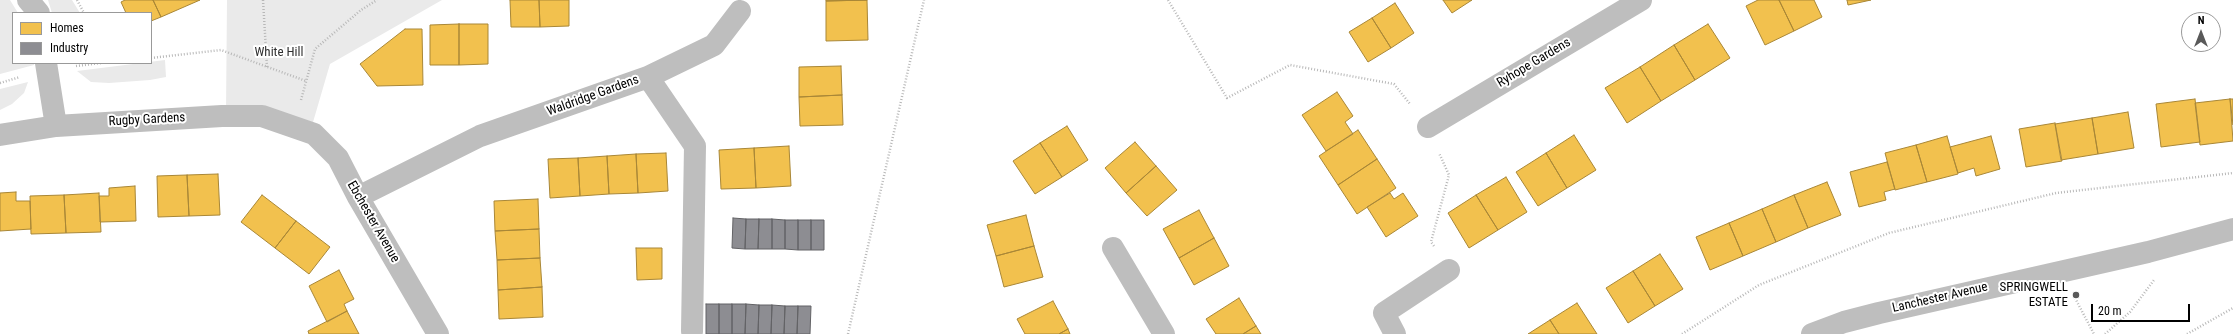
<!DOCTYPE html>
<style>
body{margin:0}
#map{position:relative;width:2233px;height:334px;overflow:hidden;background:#fff;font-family:"Roboto Condensed",sans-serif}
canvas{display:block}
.legend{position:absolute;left:12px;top:12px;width:140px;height:52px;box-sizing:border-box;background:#fff;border:1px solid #999;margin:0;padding:5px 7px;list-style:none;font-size:12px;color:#000}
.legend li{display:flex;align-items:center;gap:8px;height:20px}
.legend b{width:20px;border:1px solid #999}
.north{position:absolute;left:2181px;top:12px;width:40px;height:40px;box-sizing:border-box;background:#fff;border:1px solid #999;border-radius:50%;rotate:0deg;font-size:11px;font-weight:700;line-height:16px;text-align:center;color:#000}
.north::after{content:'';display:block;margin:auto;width:14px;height:18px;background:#595959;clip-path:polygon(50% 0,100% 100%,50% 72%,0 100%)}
.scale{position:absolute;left:2091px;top:304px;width:99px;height:18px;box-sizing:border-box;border:2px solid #000;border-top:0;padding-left:5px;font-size:12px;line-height:14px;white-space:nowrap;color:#000;-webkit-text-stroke:3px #fff;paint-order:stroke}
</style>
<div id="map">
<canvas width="2233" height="334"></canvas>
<ul class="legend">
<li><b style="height:11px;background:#f2c14e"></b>Homes</li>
<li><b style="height:11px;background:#8d8d92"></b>Industry</li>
</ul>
<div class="north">N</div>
<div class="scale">20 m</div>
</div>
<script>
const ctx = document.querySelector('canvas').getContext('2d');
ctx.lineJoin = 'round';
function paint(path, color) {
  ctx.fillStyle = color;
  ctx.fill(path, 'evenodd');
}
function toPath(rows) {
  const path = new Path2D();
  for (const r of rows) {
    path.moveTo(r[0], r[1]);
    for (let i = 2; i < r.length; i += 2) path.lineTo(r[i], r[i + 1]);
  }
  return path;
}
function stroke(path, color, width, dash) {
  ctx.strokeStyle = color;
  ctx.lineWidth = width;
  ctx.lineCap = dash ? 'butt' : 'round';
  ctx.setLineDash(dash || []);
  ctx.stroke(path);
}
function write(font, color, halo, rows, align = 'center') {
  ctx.font = font + ' "Roboto Condensed",sans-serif';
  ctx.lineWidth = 4;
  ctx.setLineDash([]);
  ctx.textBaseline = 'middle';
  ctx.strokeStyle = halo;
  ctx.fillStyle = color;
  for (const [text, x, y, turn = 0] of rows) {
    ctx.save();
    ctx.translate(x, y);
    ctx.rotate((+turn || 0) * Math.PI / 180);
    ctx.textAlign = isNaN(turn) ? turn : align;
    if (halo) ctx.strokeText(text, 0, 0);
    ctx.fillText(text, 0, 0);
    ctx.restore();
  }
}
paint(toPath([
 [0,0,10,0,18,13,13,13,13,63,34,63,34,65,0,74],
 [48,0,72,0,80,13,52,13],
 [227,0,442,0,330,64,311,129,226,112],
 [165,60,166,77,150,80,109,83,91,82,77,71],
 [28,82,24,93,12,104,0,110,0,89]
]), '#eaeaea');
const homes = toPath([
 [125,0,153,0,161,17,151,21,151,13,126,13,121,2,125,0],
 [153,0,200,0,161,17,153,0],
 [510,0,539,0,540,27,511,27,510,0],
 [539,0,569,0,569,26,540,27,539,0],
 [826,0,867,0,826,1,826,0],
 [867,0,868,40,826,41,826,1,867,0],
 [1443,0,1472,0,1452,13,1443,0],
 [1758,0,1779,0,1794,31,1765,45,1746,6,1758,0],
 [1779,0,1814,0,1822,17,1794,31,1779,0],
 [1847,0,1871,0,1848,5,1847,0],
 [1395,3,1414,33,1391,48,1372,18,1395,3],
 [1372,18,1391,48,1368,62,1349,32,1372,18],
 [459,24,488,24,488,64,459,65,459,24],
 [459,24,459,65,430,65,430,25,459,24],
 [1708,24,1730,58,1695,80,1674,45,1708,24],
 [405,29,422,29,423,85,377,86,360,64,405,29],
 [1674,45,1695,80,1661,101,1640,67,1674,45],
 [841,66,842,95,799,97,799,67,841,66],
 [1640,67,1661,101,1627,123,1605,88,1640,67],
 [1337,92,1353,116,1345,122,1353,134,1326,151,1302,115,1337,92],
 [842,95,843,125,800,126,799,97,842,95],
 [2195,99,2200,142,2161,147,2156,104,2195,99],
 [2230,99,2233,99,2233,125,2230,99],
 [2230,99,2233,141,2200,145,2195,103,2230,99],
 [2128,112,2134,148,2098,154,2092,118,2128,112],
 [2092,118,2098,154,2061,160,2055,124,2092,118],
 [2055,123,2062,161,2026,167,2019,129,2055,123],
 [1067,126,1088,160,1062,177,1040,143,1067,126],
 [1358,130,1377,159,1338,185,1319,156,1358,130],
 [1574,135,1596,170,1567,188,1546,153,1574,135],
 [1947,136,1958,174,1927,182,1916,145,1947,136],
 [1991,136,2000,169,1976,176,1974,168,1958,173,1950,147,1991,136],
 [1135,142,1156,166,1126,193,1105,168,1135,142],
 [1040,143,1062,177,1035,194,1013,161,1040,143],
 [1916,145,1927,182,1895,190,1885,153,1916,145],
 [789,146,791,186,756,188,754,148,789,146],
 [754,148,756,188,721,189,719,150,754,148],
 [666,153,668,191,638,193,636,154,666,153],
 [1546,153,1567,188,1538,206,1516,172,1546,153],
 [636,154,638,193,609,194,607,156,636,154],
 [607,156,609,194,580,196,578,158,607,156],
 [578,158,580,196,550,198,548,159,578,158],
 [1377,159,1396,188,1357,214,1338,185,1377,159],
 [1887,162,1895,189,1884,192,1886,200,1859,207,1850,172,1887,162],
 [1156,166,1177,190,1147,216,1126,193,1156,166],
 [218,174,220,215,189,216,187,175,218,174],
 [187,175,189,216,158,217,157,176,187,175],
 [1506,177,1527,212,1498,230,1476,195,1506,177],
 [1827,182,1841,215,1808,228,1794,195,1827,182],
 [135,186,136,221,100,222,99,196,109,196,109,188,135,186],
 [16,192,16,201,30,201,31,229,0,231,0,193,16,192],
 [99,193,101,232,66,233,64,195,99,193],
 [1390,193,1394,199,1403,193,1418,216,1386,237,1367,207,1390,193],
 [64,195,66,233,31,234,30,196,64,195],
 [262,195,296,221,275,248,241,222,262,195],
 [1476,195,1498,230,1469,248,1448,213,1476,195],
 [1794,195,1808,228,1776,242,1762,209,1794,195],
 [538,199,539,229,495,231,494,201,538,199],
 [1762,209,1776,242,1743,256,1729,223,1762,209],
 [1199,210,1214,238,1179,258,1163,229,1199,210],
 [1026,215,1034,246,996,256,987,225,1026,215],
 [296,221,330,247,309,274,275,248,296,221],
 [1729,223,1743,256,1710,270,1696,237,1729,223],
 [539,229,540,258,497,260,495,231,539,229],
 [1214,238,1229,266,1194,285,1179,258,1214,238],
 [1034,246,1043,277,1004,287,996,256,1034,246],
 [636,248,662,248,662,279,637,280,636,248],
 [1660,254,1683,289,1655,306,1633,271,1660,254],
 [540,258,542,287,498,290,497,260,540,258],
 [339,270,354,299,344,304,347,311,327,322,309,286,339,270],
 [1633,271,1655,306,1628,323,1606,288,1633,271],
 [542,287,543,317,499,319,498,290,542,287],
 [1239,298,1256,326,1243,334,1216,334,1206,319,1239,298],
 [1053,301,1068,329,1059,334,1025,334,1017,319,1053,301],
 [1577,303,1597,334,1559,334,1550,320,1577,303],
 [347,311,359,334,309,334,308,331,347,311],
 [1550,320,1559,334,1528,334,1550,320],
 [1256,326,1261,334,1243,334,1256,326],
 [1068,329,1070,334,1059,334,1068,329]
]);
paint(homes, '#f2c14e');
stroke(homes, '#a98737', 1);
const industry = toPath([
 [733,218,746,219,745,249,732,248,733,218],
 [746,219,759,219,758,249,745,249,746,219],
 [759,219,772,219,772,249,758,249,759,219],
 [772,219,785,220,785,249,772,249,772,219],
 [785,220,798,220,798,250,785,249,785,220],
 [798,220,811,220,811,250,798,250,798,220],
 [811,220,824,220,824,250,811,250,811,220],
 [706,304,719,304,719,334,706,334,706,304],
 [719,304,732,304,732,334,719,334,719,304],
 [732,304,746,304,745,334,732,334,732,304],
 [746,304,759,305,758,334,745,334,746,304],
 [759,305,772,305,771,334,758,334,759,305],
 [772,305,785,306,784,334,771,334,772,305],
 [785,306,798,306,797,334,784,334,785,306],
 [798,306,811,306,810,334,797,334,798,306]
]);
paint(industry, '#8d8d92');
stroke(industry, '#636366', 1);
stroke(toPath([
 [77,0,84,13],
 [263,0,267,67],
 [1168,0,1227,98,1290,65,1394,84,1410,104],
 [151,58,221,50,306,81],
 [76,66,101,63],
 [0,83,20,77],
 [301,100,315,49,361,10,377,0],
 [1434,246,1431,242,1449,175,1439,153],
 [2075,298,2094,334],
 [848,334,924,0],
 [1682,334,1759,285,1889,233,2056,193,2233,173],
 [2105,334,2130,312,2154,280],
 [2187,334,2233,308]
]), '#b8b8b8', 2.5, [1, 2]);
stroke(toPath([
 [28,0,39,13],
 [46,63,56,126],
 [648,77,714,45,740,11],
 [1428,127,1641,0],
 [0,135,56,126,222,116,262,116,314,134,338,158,358,197,438,334],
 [358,197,480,136,648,77,695,146,692,331],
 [1113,248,1164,334],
 [1395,334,1384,313,1449,270],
 [1812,334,1844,322,1879,313,2148,252,2233,229]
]), '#bebebe', 22);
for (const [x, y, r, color] of [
 [2076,295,4,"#595959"]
]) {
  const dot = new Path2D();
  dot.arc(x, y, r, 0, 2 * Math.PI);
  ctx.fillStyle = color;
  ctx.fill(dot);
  stroke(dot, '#fff', 1.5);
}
write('13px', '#2f2f2f', '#fff', [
 ["White Hill",279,53]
]);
write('13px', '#000', '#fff', [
 ["Ryhope Gardens",1534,63,-31],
 ["Waldridge Gardens",593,96,-20],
 ["Rugby Gardens",147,120,-3],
 ["Ebchester Avenue",373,222,60],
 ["Lanchester Avenue",1940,298,-13]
]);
write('13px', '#000', '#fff', [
 ["SPRINGWELL",2068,288],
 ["ESTATE",2068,303]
], 'right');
</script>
